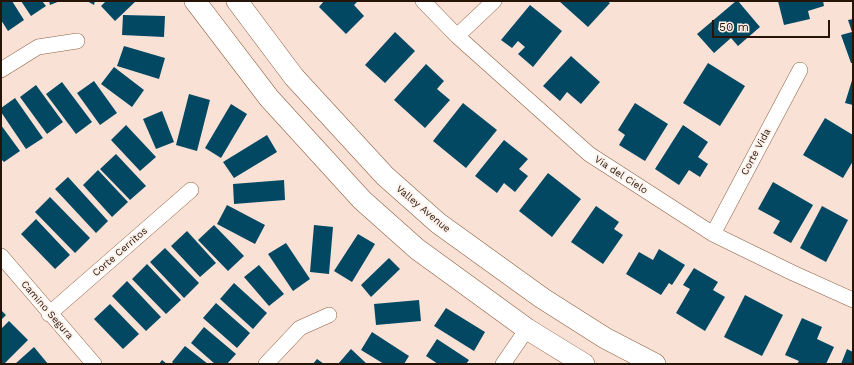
<!DOCTYPE html>
<style>
body{margin:0}
#map{position:relative;width:854px;height:365px;overflow:hidden;background:#f9e2d5;font-family:"Work Sans",sans-serif}
canvas{display:block}
.frame{position:absolute;inset:0;border:2px solid #271408;pointer-events:none}
.scale{position:absolute;left:712px;top:20px;width:118px;height:18px;box-sizing:border-box;border:2px solid #271408;border-top:0;padding-left:5px;font-size:12px;line-height:14px;white-space:nowrap;color:#271408;-webkit-text-stroke:3px #fdf2eb;paint-order:stroke}
</style>
<div id="map">
<canvas width="854" height="365"></canvas>
<div class="frame"></div>
<div class="scale">50 m</div>
</div>
<script>
const ctx = document.querySelector('canvas').getContext('2d');
ctx.lineJoin = 'round';
function paint(path, color) {
  ctx.fillStyle = color;
  ctx.fill(path, 'evenodd');
}
function toPath(rows) {
  const path = new Path2D();
  for (const r of rows) {
    path.moveTo(r[0], r[1]);
    for (let i = 2; i < r.length; i += 2) path.lineTo(r[i], r[i + 1]);
  }
  return path;
}
function stroke(path, color, width, dash) {
  ctx.strokeStyle = color;
  ctx.lineWidth = width;
  ctx.lineCap = dash ? 'butt' : 'round';
  ctx.setLineDash(dash || []);
  ctx.stroke(path);
}
function write(font, color, halo, rows, align = 'center') {
  ctx.font = font + ' "Work Sans",sans-serif';
  ctx.lineWidth = 4;
  ctx.setLineDash([]);
  ctx.textBaseline = 'middle';
  ctx.strokeStyle = halo;
  ctx.fillStyle = color;
  for (const [text, x, y, turn = 0] of rows) {
    ctx.save();
    ctx.translate(x, y);
    ctx.rotate((+turn || 0) * Math.PI / 180);
    ctx.textAlign = isNaN(turn) ? turn : align;
    if (halo) ctx.strokeText(text, 0, 0);
    ctx.fillText(text, 0, 0);
    ctx.restore();
  }
}
paint(toPath([
 [1,1,12,1,24,20,8,31,1,20],
 [21,1,42,1,46,6,31,16],
 [49,1,60,1,50,5],
 [87,1,95,1,94,5],
 [106,1,136,1,115,21,101,6],
 [324,1,358,1,354,5,364,16,346,34,319,7],
 [559,1,607,1,610,3,588,27],
 [736,1,738,1,760,27,738,46,731,38,714,53,697,34],
 [778,1,823,1,824,6,808,11,810,19,784,25],
 [530,5,562,31,533,67,518,54,525,47,518,41,512,48,501,40],
 [123,15,165,16,164,37,122,35],
 [853,19,853,63,851,63,841,35,852,32,848,20],
 [395,32,415,51,385,83,365,65],
 [124,46,165,58,159,79,117,66],
 [571,56,600,82,581,104,567,92,560,101,543,86],
 [708,63,745,86,720,126,683,103],
 [426,64,444,81,437,89,450,100,425,128,394,100],
 [114,67,144,90,132,107,101,84],
 [853,77,853,105,845,103],
 [94,81,117,113,100,125,77,93],
 [62,82,92,122,76,134,46,94],
 [36,85,63,122,47,134,20,97],
 [189,94,210,100,197,151,176,145],
 [15,98,43,138,26,149,1,112,1,108],
 [463,103,497,130,466,168,433,141],
 [635,103,668,124,645,161,619,145,625,135,618,130],
 [231,104,247,114,221,158,205,148],
 [162,111,174,142,156,149,143,119],
 [825,118,853,135,853,161,843,178,803,155],
 [1,125,20,151,4,162,1,159],
 [126,125,156,157,140,171,111,140],
 [683,125,708,142,698,157,708,164,700,177,689,170,679,185,655,169],
 [267,135,277,152,234,178,223,162],
 [504,140,528,159,519,169,528,176,515,192,504,183,497,193,475,176],
 [116,154,146,186,130,200,100,169],
 [98,170,128,202,112,217,83,185],
 [548,173,581,199,552,237,519,211],
 [68,177,108,221,96,233,55,189],
 [284,180,285,200,234,204,233,184],
 [773,182,813,205,791,243,773,233,780,221,758,209],
 [50,197,90,238,75,253,35,212],
 [227,205,265,225,255,244,217,224],
 [596,206,619,222,614,229,623,235,603,264,571,242],
 [822,206,848,220,826,262,800,248],
 [36,219,70,255,55,269,21,234],
 [214,225,244,256,228,271,198,240],
 [314,225,333,227,329,274,310,272],
 [187,231,216,263,200,277,171,246],
 [358,234,375,244,352,282,334,271],
 [286,243,310,279,293,291,268,254],
 [165,248,199,283,184,298,150,262],
 [659,249,685,265,672,285,669,283,661,295,626,274,639,252,653,260],
 [389,258,400,269,371,297,361,285],
 [147,264,181,300,166,314,132,279],
 [259,265,284,294,269,306,244,277],
 [694,268,718,282,713,290,725,297,705,331,676,313,690,289,683,285],
 [127,281,161,317,146,331,112,296],
 [234,283,267,313,253,329,220,299],
 [745,295,783,315,762,356,724,337],
 [419,300,421,321,376,325,374,304],
 [216,303,250,333,237,348,203,318],
 [110,304,139,334,123,349,94,319],
 [446,308,485,332,474,351,434,326],
 [1,310,6,315,1,320],
 [802,318,822,327,817,339,834,347,826,364,797,364,799,361,785,355],
 [9,321,28,340,4,364,1,364,1,329],
 [204,327,236,354,227,364,215,364,191,343],
 [372,332,409,356,404,364,384,364,361,350],
 [437,339,469,360,466,364,438,364,426,356],
 [185,346,208,364,174,364,172,362],
 [34,347,48,364,15,364],
 [351,349,367,364,338,364],
 [847,349,853,352,853,364,841,364],
 [317,359,324,364,313,364],
 [162,360,167,364,159,364]
]), '#034863');
const minor = toPath([
 [423,1,457,36,589,154,713,234,793,273,853,300],
 [457,36,494,1],
 [1,70,38,47,77,41],
 [713,234,800,70],
 [1,256,94,364],
 [49,314,191,190],
 [266,364,300,328,329,315],
 [503,364,527,329]
]);
const secondary = toPath([
 [195,1,269,98,362,200,417,249,527,329,584,364],
 [237,1,294,77,385,176,438,223,542,298,605,338,655,364]
]);
stroke(minor, '#8e5e40', 16);
stroke(secondary, '#8e5e40', 22);
stroke(minor, '#fff', 15);
stroke(secondary, '#fff', 21);
write('10px', '#271408', '#fdf2eb', [
 ["Corte Vida",756,152,-62],
 ["Via del Cielo",621,175,33],
 ["Valley Avenue",423,209,40],
 ["Corte Cerritos",120,252,-41],
 ["Camino Segura",47,310,49]
]);
</script>
